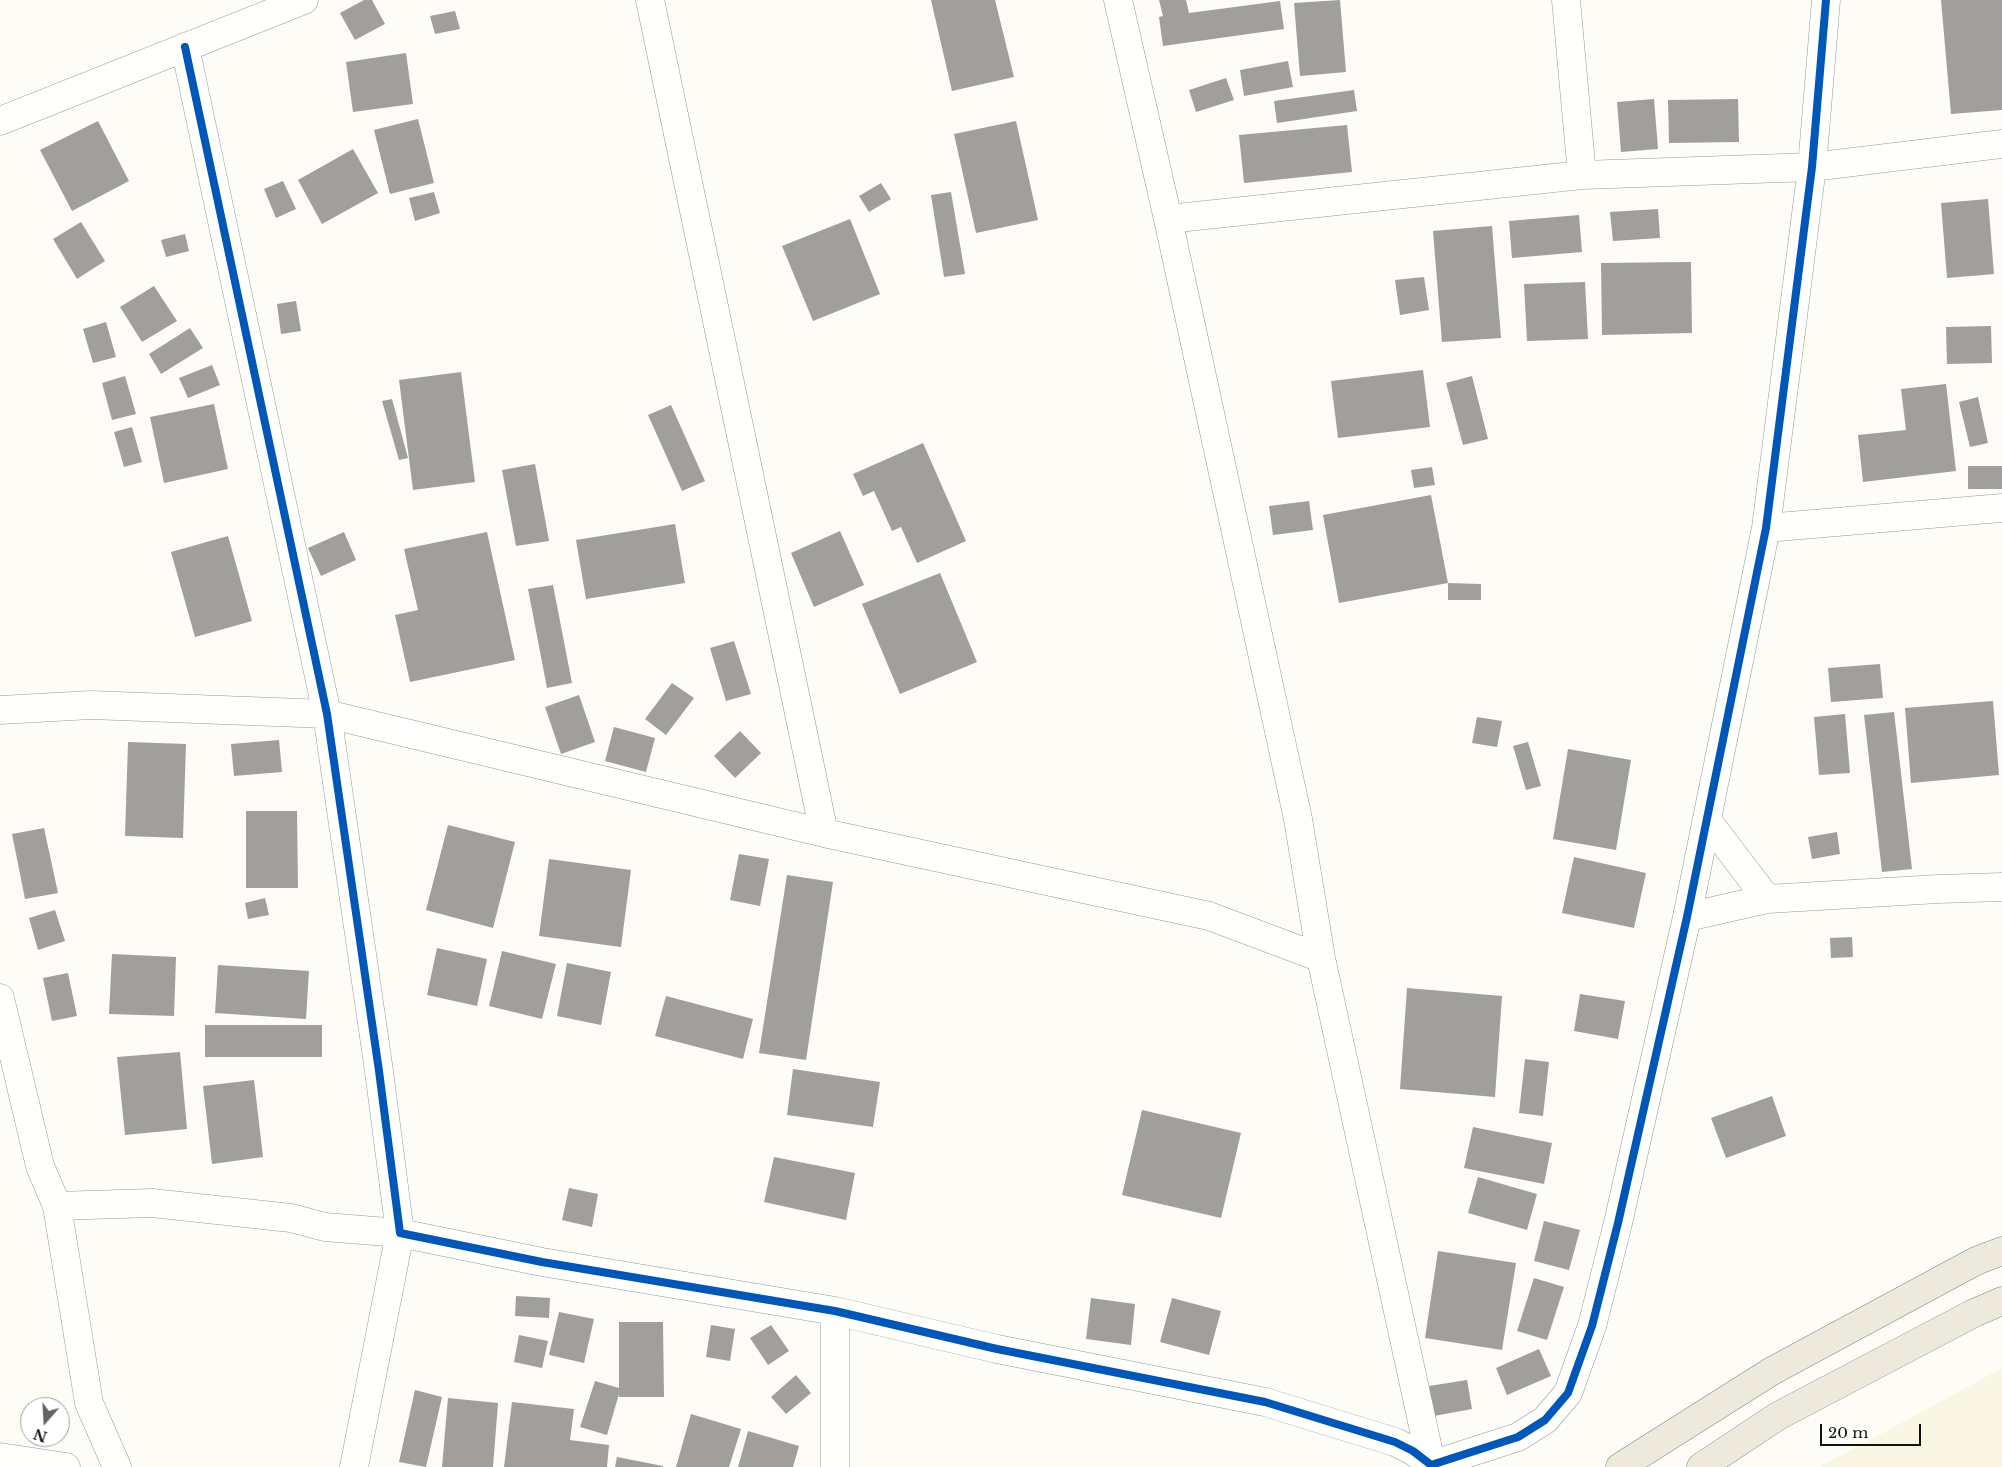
<!DOCTYPE html>
<style>
body{margin:0}
#map{position:relative;width:2002px;height:1467px;overflow:hidden;background:#fdfcf7;font-family:"Libre Baskerville",serif}
canvas{display:block}
.north{position:absolute;left:20px;top:1397px;width:50px;height:50px;box-sizing:border-box;background:#fff;border:1px solid #a0a0a0;border-radius:50%;rotate:199deg;font-size:14px;font-weight:700;line-height:20px;text-align:center;color:#111}
.north::after{content:'';display:block;margin:auto;width:18px;height:22px;background:#646362;clip-path:polygon(50% 0,100% 100%,50% 72%,0 100%)}
.scale{position:absolute;left:1820px;top:1424px;width:101px;height:22px;box-sizing:border-box;border:2px solid #111;border-top:0;padding-left:6px;font-size:15px;line-height:18px;white-space:nowrap;color:#111;-webkit-text-stroke:4px #fff;paint-order:stroke}
</style>
<div id="map">
<canvas width="2002" height="1467"></canvas>
<div class="north">N</div>
<div class="scale">20 m</div>
</div>
<script>
const ctx = document.querySelector('canvas').getContext('2d');
ctx.lineJoin = 'round';
function paint(path, color) {
  ctx.fillStyle = color;
  ctx.fill(path, 'evenodd');
}
function toPath(rows) {
  const path = new Path2D();
  for (const r of rows) {
    path.moveTo(r[0], r[1]);
    for (let i = 2; i < r.length; i += 2) path.lineTo(r[i], r[i + 1]);
  }
  return path;
}
function stroke(path, color, width, dash) {
  ctx.strokeStyle = color;
  ctx.lineWidth = width;
  ctx.lineCap = dash ? 'butt' : 'round';
  ctx.setLineDash(dash || []);
  ctx.stroke(path);
}
paint(toPath([
 [2002,1368,2002,1467,1820,1467]
]), '#f9f7e4');
paint(toPath([
 [364,0,372,0,385,24,355,40,340,13],
 [931,0,995,0,1014,77,952,91],
 [1159,0,1186,0,1189,13,1280,1,1284,29,1163,46,1159,17,1163,16],
 [1340,0,1346,72,1300,76,1294,3],
 [1941,0,2002,0,2002,110,1951,114],
 [455,11,460,29,435,34,430,16],
 [406,53,413,104,353,112,346,62],
 [1288,61,1293,87,1244,96,1240,70],
 [1226,78,1234,100,1196,112,1189,90],
 [1354,90,1357,111,1277,123,1274,101],
 [1654,99,1658,149,1621,152,1617,102],
 [1738,99,1739,142,1669,143,1668,100],
 [418,119,434,183,390,194,374,130],
 [98,121,129,181,72,211,40,150],
 [1016,121,1038,220,976,233,954,134],
 [1347,125,1352,172,1244,183,1239,135],
 [353,149,378,193,322,224,298,180],
 [283,181,296,209,276,218,264,189],
 [881,183,891,199,869,212,859,196],
 [434,192,440,213,415,221,409,198],
 [951,192,965,274,944,277,931,195],
 [1988,199,1994,274,1947,278,1941,203],
 [1658,209,1660,238,1613,241,1610,212],
 [1579,215,1582,252,1512,258,1509,221],
 [850,219,880,294,813,321,782,246],
 [81,222,105,261,77,279,53,239],
 [1492,226,1501,338,1442,342,1433,231],
 [185,234,189,251,166,257,161,240],
 [1691,262,1692,333,1602,335,1601,263],
 [1424,277,1429,310,1400,315,1395,280],
 [1585,282,1588,339,1527,341,1524,284],
 [154,286,177,321,142,342,120,307],
 [296,301,301,331,281,334,277,304],
 [106,322,116,357,93,363,83,329],
 [1991,326,1992,363,1947,364,1946,327],
 [190,328,203,348,161,374,149,354],
 [212,365,220,385,188,398,179,378],
 [1423,370,1430,427,1338,438,1331,381],
 [461,372,475,482,413,490,399,380],
 [125,376,136,414,112,420,102,383],
 [1472,376,1488,439,1463,445,1446,383],
 [1946,384,1956,471,1863,482,1858,435,1906,430,1901,389],
 [1978,397,1988,443,1970,447,1959,402],
 [392,399,408,458,399,460,382,401],
 [214,404,228,469,164,483,150,417],
 [671,405,705,481,682,491,648,415],
 [132,427,142,462,124,467,114,432],
 [923,443,966,541,917,563,901,527,892,531,874,491,863,496,853,474],
 [535,464,549,541,516,546,502,470],
 [1968,466,2002,466,2002,489,1968,489],
 [1432,467,1435,485,1414,488,1411,470],
 [1431,495,1448,583,1481,584,1481,600,1448,600,1448,583,1339,603,1323,515],
 [1309,501,1313,530,1273,535,1269,506],
 [675,524,685,583,586,599,576,540],
 [840,531,864,585,814,607,791,553],
 [344,532,356,560,321,576,308,548],
 [487,532,515,660,410,682,395,615,418,610,404,549],
 [228,536,252,621,195,637,171,552],
 [940,573,977,662,900,694,862,604],
 [553,585,572,683,547,688,528,589],
 [734,641,751,694,726,701,710,648],
 [1880,664,1883,698,1831,702,1828,668],
 [672,683,694,698,666,735,645,719],
 [579,695,595,742,561,754,545,707],
 [1993,701,1999,775,1911,783,1905,708],
 [1894,712,1912,869,1882,872,1864,715],
 [1845,714,1850,773,1819,775,1814,717],
 [1477,717,1502,721,1497,747,1472,743],
 [614,727,655,738,646,772,605,761],
 [740,731,761,753,735,778,714,756],
 [279,740,282,772,234,776,231,744],
 [128,742,186,744,183,838,125,836],
 [1528,742,1541,786,1526,790,1513,746],
 [1568,749,1631,760,1616,850,1553,839],
 [246,811,297,811,298,888,246,888],
 [448,825,515,842,493,928,426,910],
 [44,828,58,893,25,899,12,834],
 [1837,832,1840,854,1812,859,1808,837],
 [739,854,769,859,760,906,730,900],
 [1574,857,1646,873,1634,928,1562,913],
 [549,859,631,870,621,947,539,936],
 [787,875,833,882,806,1060,759,1053],
 [265,898,269,915,248,919,245,903],
 [55,910,65,941,38,950,29,918],
 [1852,937,1853,957,1831,958,1830,938],
 [437,948,487,959,477,1006,427,995],
 [502,951,556,964,542,1019,489,1006],
 [112,954,176,957,174,1016,109,1014],
 [567,963,611,972,601,1025,557,1016],
 [218,965,309,971,306,1019,215,1013],
 [68,973,77,1016,52,1021,43,978],
 [1407,988,1502,996,1495,1097,1400,1089],
 [1580,994,1625,1001,1618,1039,1574,1031],
 [666,996,753,1019,743,1059,655,1036],
 [205,1025,322,1025,322,1057,205,1057],
 [180,1052,187,1129,125,1135,117,1057],
 [1525,1059,1549,1062,1543,1116,1519,1113],
 [793,1069,880,1082,873,1127,787,1115],
 [254,1080,263,1157,212,1164,203,1086],
 [1772,1096,1786,1136,1726,1158,1711,1118],
 [1142,1110,1241,1133,1221,1218,1122,1195],
 [1473,1127,1552,1143,1544,1184,1464,1168],
 [774,1157,855,1173,846,1220,764,1202],
 [1478,1177,1537,1194,1527,1230,1468,1213],
 [569,1188,598,1194,592,1227,562,1220],
 [1544,1221,1580,1230,1569,1270,1534,1261],
 [1438,1251,1516,1263,1502,1350,1425,1338],
 [1534,1278,1564,1287,1547,1340,1517,1331],
 [516,1296,550,1298,549,1318,515,1316],
 [1091,1298,1135,1304,1131,1345,1086,1339],
 [1172,1298,1221,1311,1209,1355,1160,1342],
 [559,1312,594,1319,584,1363,549,1355],
 [619,1322,663,1322,664,1397,619,1397,619,1394,607,1435,580,1427,595,1381,619,1388],
 [711,1325,735,1329,730,1361,706,1357],
 [771,1325,789,1351,768,1365,750,1338],
 [519,1335,548,1341,542,1368,514,1362],
 [1539,1349,1551,1376,1507,1395,1496,1368],
 [796,1375,811,1393,786,1414,771,1397],
 [1467,1380,1472,1409,1434,1416,1429,1386],
 [415,1390,442,1397,426,1467,399,1462],
 [448,1398,498,1403,493,1467,442,1467],
 [512,1402,574,1409,570,1440,609,1445,607,1467,504,1467],
 [691,1414,741,1429,729,1467,676,1467],
 [748,1431,799,1446,793,1467,738,1467],
 [617,1457,663,1466,663,1467,615,1467]
]), '#a19f9c');
const street = toPath([
 [650,0,824,833],
 [1118,0,1168,219,1298,819,1321,958,1432,1467],
 [1566,0,1582,175],
 [185,47,327,714,379,1071,400,1233,542,1262,835,1311,997,1349,1265,1402,1395,1442,1413,1451,1431,1465,1518,1437,1545,1420,1568,1393,1592,1326,1618,1223,1687,917,1766,528,1812,167,1826,0],
 [0,121,304,0],
 [1168,219,1582,175,1812,167,2002,144],
 [1766,528,2002,508],
 [0,710,91,705,327,714,824,833,1209,916,1321,958],
 [1707,820,1767,899],
 [1687,917,1767,899,1938,889,2002,887],
 [0,998,40,1166,57,1206,89,1403,117,1467],
 [57,1206,152,1203,291,1218,325,1227,400,1233,354,1467],
 [0,1457,66,1467],
 [835,1467,835,1311]
]);
const primary = toPath([
 [1620,1467,1772,1371,1976,1261,2002,1251],
 [1701,1467,1778,1416,1974,1313,2002,1301]
]);
stroke(street, '#979795', 29);
stroke(primary, '#858482', 29);
stroke(street, '#fffffe', 28);
stroke(primary, '#ede9dc', 28);
stroke(toPath([
 [185,47,327,714,379,1071,400,1233,542,1262,835,1311,997,1349,1265,1402,1395,1442,1413,1451,1431,1465,1518,1437,1545,1420,1568,1393,1592,1326,1618,1223,1687,917,1766,528,1812,167,1826,0]
]), '#0057b8', 8);
</script>
